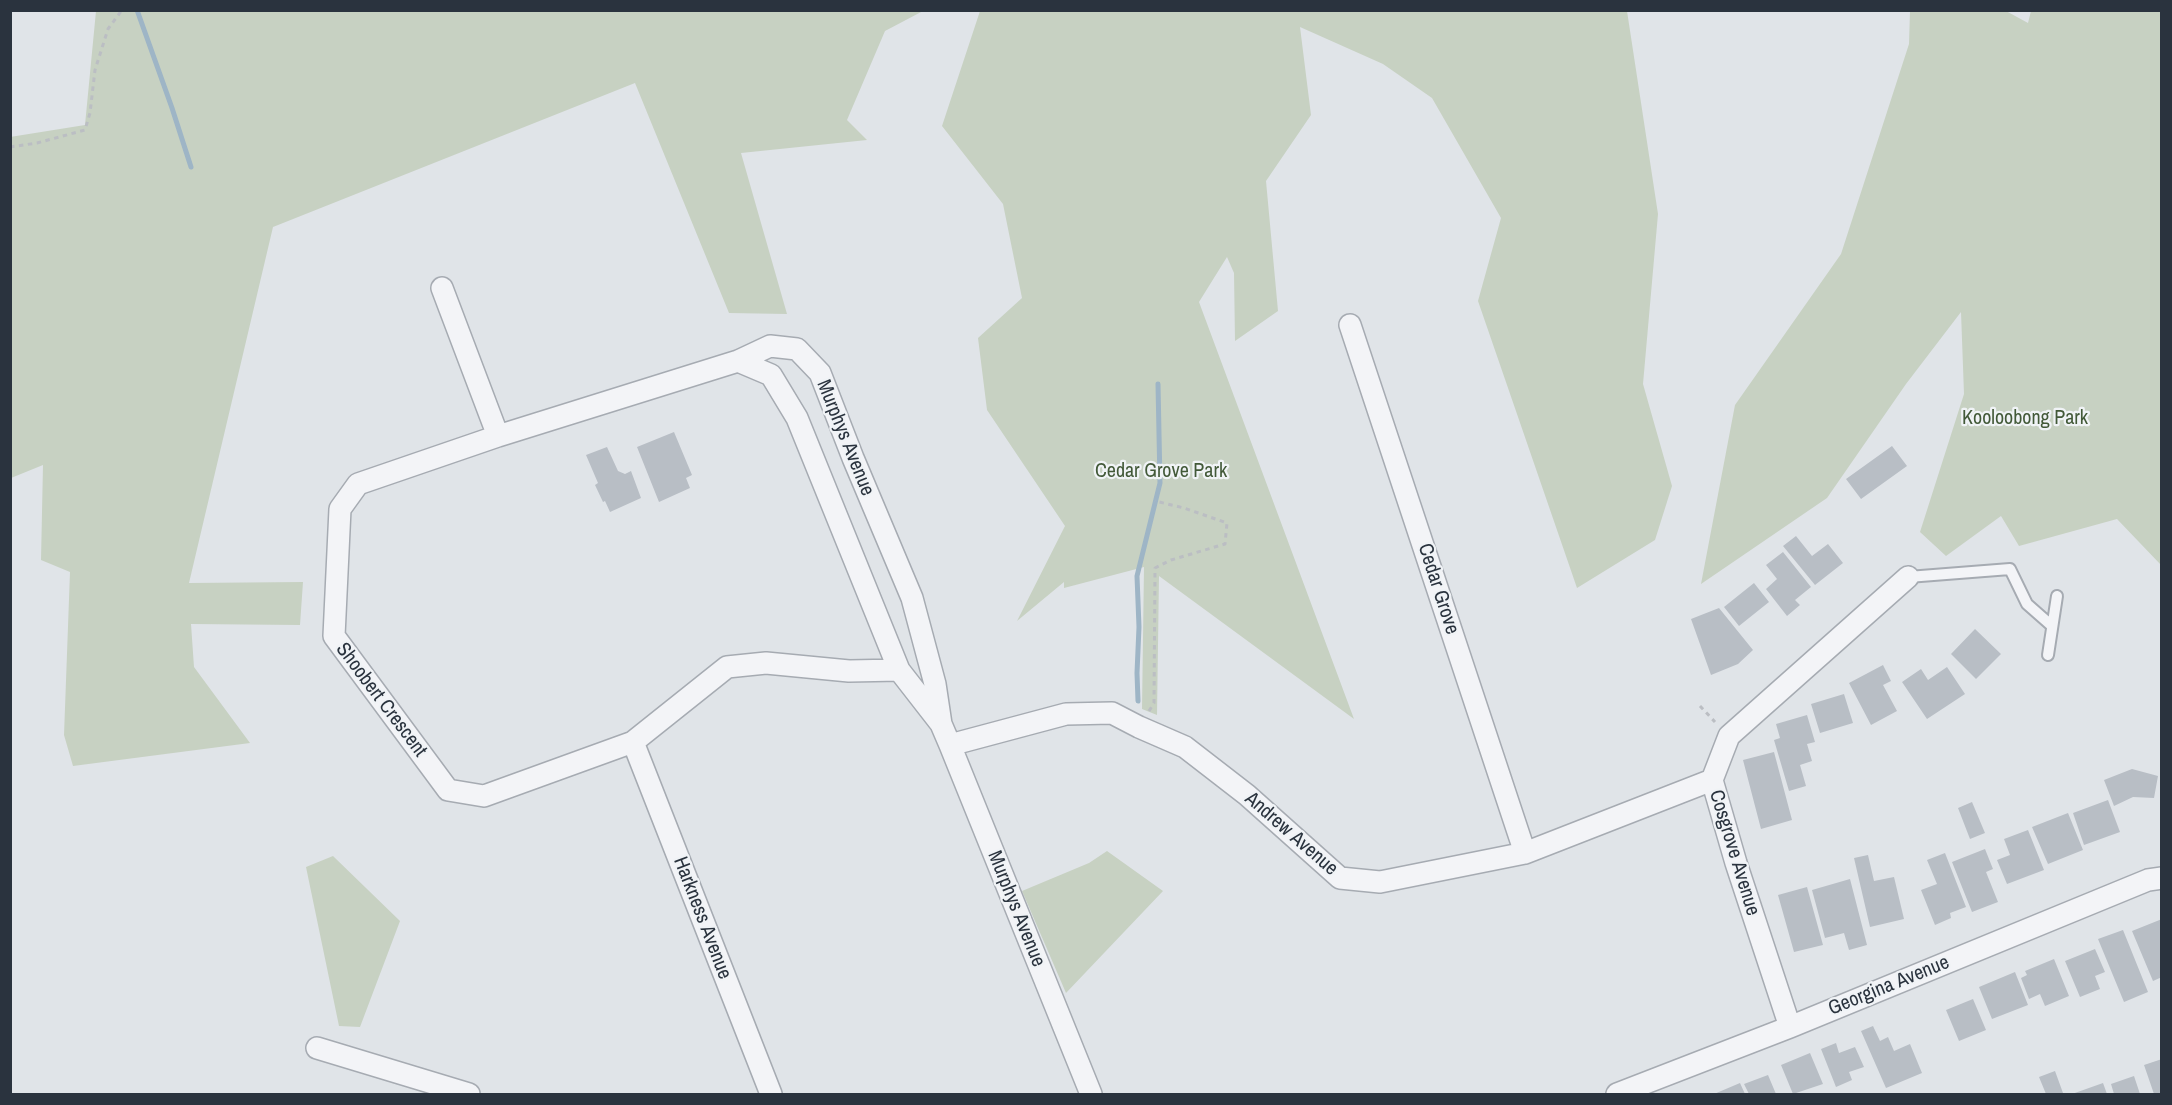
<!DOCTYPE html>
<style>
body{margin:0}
#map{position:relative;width:2172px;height:1105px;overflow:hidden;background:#e0e4e8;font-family:"Archivo Narrow",sans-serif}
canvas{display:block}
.frame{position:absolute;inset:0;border:12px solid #2a333e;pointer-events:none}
</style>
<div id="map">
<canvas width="2172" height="1105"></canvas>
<div class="frame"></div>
</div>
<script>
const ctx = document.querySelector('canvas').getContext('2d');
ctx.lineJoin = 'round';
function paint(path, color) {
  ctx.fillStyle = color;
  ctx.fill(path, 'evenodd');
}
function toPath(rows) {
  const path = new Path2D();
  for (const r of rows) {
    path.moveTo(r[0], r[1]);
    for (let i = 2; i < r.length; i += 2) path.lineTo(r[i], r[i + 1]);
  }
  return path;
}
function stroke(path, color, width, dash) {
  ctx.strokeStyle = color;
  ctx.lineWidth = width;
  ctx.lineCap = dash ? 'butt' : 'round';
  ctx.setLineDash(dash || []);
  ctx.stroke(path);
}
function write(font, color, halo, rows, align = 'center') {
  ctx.font = font + ' "Archivo Narrow",sans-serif';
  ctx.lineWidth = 4.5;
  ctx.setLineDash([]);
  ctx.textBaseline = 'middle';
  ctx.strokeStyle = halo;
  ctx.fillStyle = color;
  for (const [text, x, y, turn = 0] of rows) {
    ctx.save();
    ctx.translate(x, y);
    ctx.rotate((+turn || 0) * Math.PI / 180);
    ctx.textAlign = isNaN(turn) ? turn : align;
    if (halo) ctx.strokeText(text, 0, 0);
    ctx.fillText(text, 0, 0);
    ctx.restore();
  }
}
paint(toPath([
 [96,11,96,10,923,11,885,31,847,120,867,140,741,153,787,314,729,313,635,83,273,227,189,583,303,582,300,625,191,624,194,667,250,743,73,766,64,735,70,572,41,560,43,465,11,478,10,137,85,125],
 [980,11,1627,11,1658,214,1643,384,1672,486,1655,540,1577,588,1478,301,1501,218,1432,98,1383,64,1300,27,1311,115,1266,181,1278,311,1235,341,1234,273,1227,257,1199,302,1354,719,1159,576,1157,715,1142,709,1144,567,1064,588,1064,582,1017,621,1065,526,987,410,978,338,1022,298,1003,204,942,126],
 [1910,11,2006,11,2028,23,2031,11,2161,11,2161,565,2117,519,2019,546,2001,516,1946,556,1920,532,1964,394,1961,312,1906,384,1827,498,1701,584,1735,405,1841,254,1909,44],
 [1107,851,1163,891,1066,993,1022,891,1089,863],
 [333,856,400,921,360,1027,339,1026,306,867]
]), '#c7d1c2');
stroke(toPath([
 [137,10,172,108,191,167],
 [1138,701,1137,673,1139,627,1137,576,1160,483,1158,384]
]), '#9eb5c6', 5);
paint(toPath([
 [674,432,692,475,686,478,690,488,659,502,637,447],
 [1892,446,1907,466,1861,499,1846,479],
 [607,447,618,471,625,474,631,471,641,498,610,512,605,501,603,502,595,485,598,483,586,455],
 [1796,536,1812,556,1828,544,1843,563,1815,585,1783,546],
 [1783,552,1811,587,1795,600,1800,605,1787,616,1766,589,1777,579,1766,565],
 [1754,583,1769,602,1739,626,1724,607],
 [1719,608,1753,650,1738,664,1711,675,1691,619],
 [1975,629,2001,654,1976,679,1951,654],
 [1883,665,1891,681,1883,685,1897,711,1871,725,1849,683],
 [1947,667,1965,694,1927,719,1902,682,1921,669,1928,680],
 [1844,694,1853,723,1820,733,1811,704],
 [1807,715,1815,742,1807,744,1812,761,1800,765,1806,786,1789,791,1774,740,1780,738,1776,724],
 [1774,752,1792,820,1761,829,1743,760],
 [2132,769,2158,776,2154,798,2133,797,2114,806,2104,780],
 [2108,800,2120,832,2084,845,2073,813],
 [1972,802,1985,833,1970,839,1958,808],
 [2068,813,2083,850,2048,864,2032,827],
 [2028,830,2044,870,2007,884,1997,860,2010,855,2004,839],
 [1985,849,1993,869,1986,872,1998,902,1972,912,1952,862],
 [1945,853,1966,907,1950,913,1951,918,1935,925,1921,890,1937,884,1927,860],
 [1868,855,1874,881,1894,877,1904,919,1870,927,1854,858],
 [1850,879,1867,945,1849,950,1844,933,1825,938,1812,890],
 [1807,887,1823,945,1794,952,1778,895],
 [2162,919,2162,977,2153,981,2132,931],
 [2123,930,2148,992,2124,1002,2098,939],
 [2095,949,2105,972,2095,976,2100,989,2080,997,2065,961],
 [2054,959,2069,996,2045,1006,2040,994,2029,999,2021,978,2027,975,2025,971],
 [2015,972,2028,1005,1992,1019,1979,987],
 [1973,999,1986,1030,1959,1041,1946,1010],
 [1873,1026,1880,1041,1888,1037,1894,1051,1910,1044,1922,1073,1886,1088,1861,1031],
 [1836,1043,1839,1053,1855,1047,1864,1067,1849,1072,1852,1080,1836,1087,1821,1049],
 [1810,1053,1823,1084,1793,1094,1781,1065],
 [2162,1059,2162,1094,2154,1094,2144,1065],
 [2055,1071,2063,1093,2046,1094,2039,1077],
 [1768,1075,1776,1094,1749,1094,1744,1084],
 [2134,1076,2140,1094,2114,1094,2111,1084],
 [1740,1083,1745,1094,1714,1094],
 [2103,1083,2107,1094,2072,1094]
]), '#b8bec5');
const service = toPath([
 [1908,577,2010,569,2027,604,2052,626],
 [2048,655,2057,596]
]);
const minor = toPath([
 [442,288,498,436],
 [1350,325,1525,853],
 [738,361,771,375,797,418,899,670,941,724,950,745,1091,1094],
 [899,670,849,671,766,663,727,667,633,742,484,796,448,790,334,636,340,509,358,484,498,436,738,361,770,346,797,349,820,373,853,458,912,598,935,684,941,724],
 [633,742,771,1094],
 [950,745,1066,714,1112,713,1139,727,1185,747,1247,795,1340,878,1380,882,1525,853,1712,780],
 [1790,1027,1736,863,1712,780,1729,736,1908,577],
 [317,1048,469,1094],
 [1617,1094,1790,1027,2148,880,2162,878]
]);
stroke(service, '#a6abb2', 14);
stroke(minor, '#a6abb2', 24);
stroke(toPath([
 [10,147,37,143,85,130,90,113,95,70,108,29,122,10],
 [1700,706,1715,722],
 [1149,711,1154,703,1155,568,1171,560,1225,544,1227,523,1184,508,1155,501]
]), '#bbbec3', 3, [4.5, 4.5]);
stroke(service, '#f3f4f7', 10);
stroke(minor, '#f3f4f7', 21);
write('20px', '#425938', '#f0f3f6', [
 ["Kooloobong Park",2025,419],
 ["Cedar Grove Park",1161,472]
]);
write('20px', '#2a333e', '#f0f3f6', [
 ["Murphys Avenue",845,438,68],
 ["Cedar Grove",1438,589,72],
 ["Shoobert Crescent",381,700,53],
 ["Andrew Avenue",1291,834,41],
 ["Cosgrove Avenue",1734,853,73],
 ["Murphys Avenue",1016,909,68],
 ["Harkness Avenue",702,918,69],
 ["Georgina Avenue",1889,986,-22]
]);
</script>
